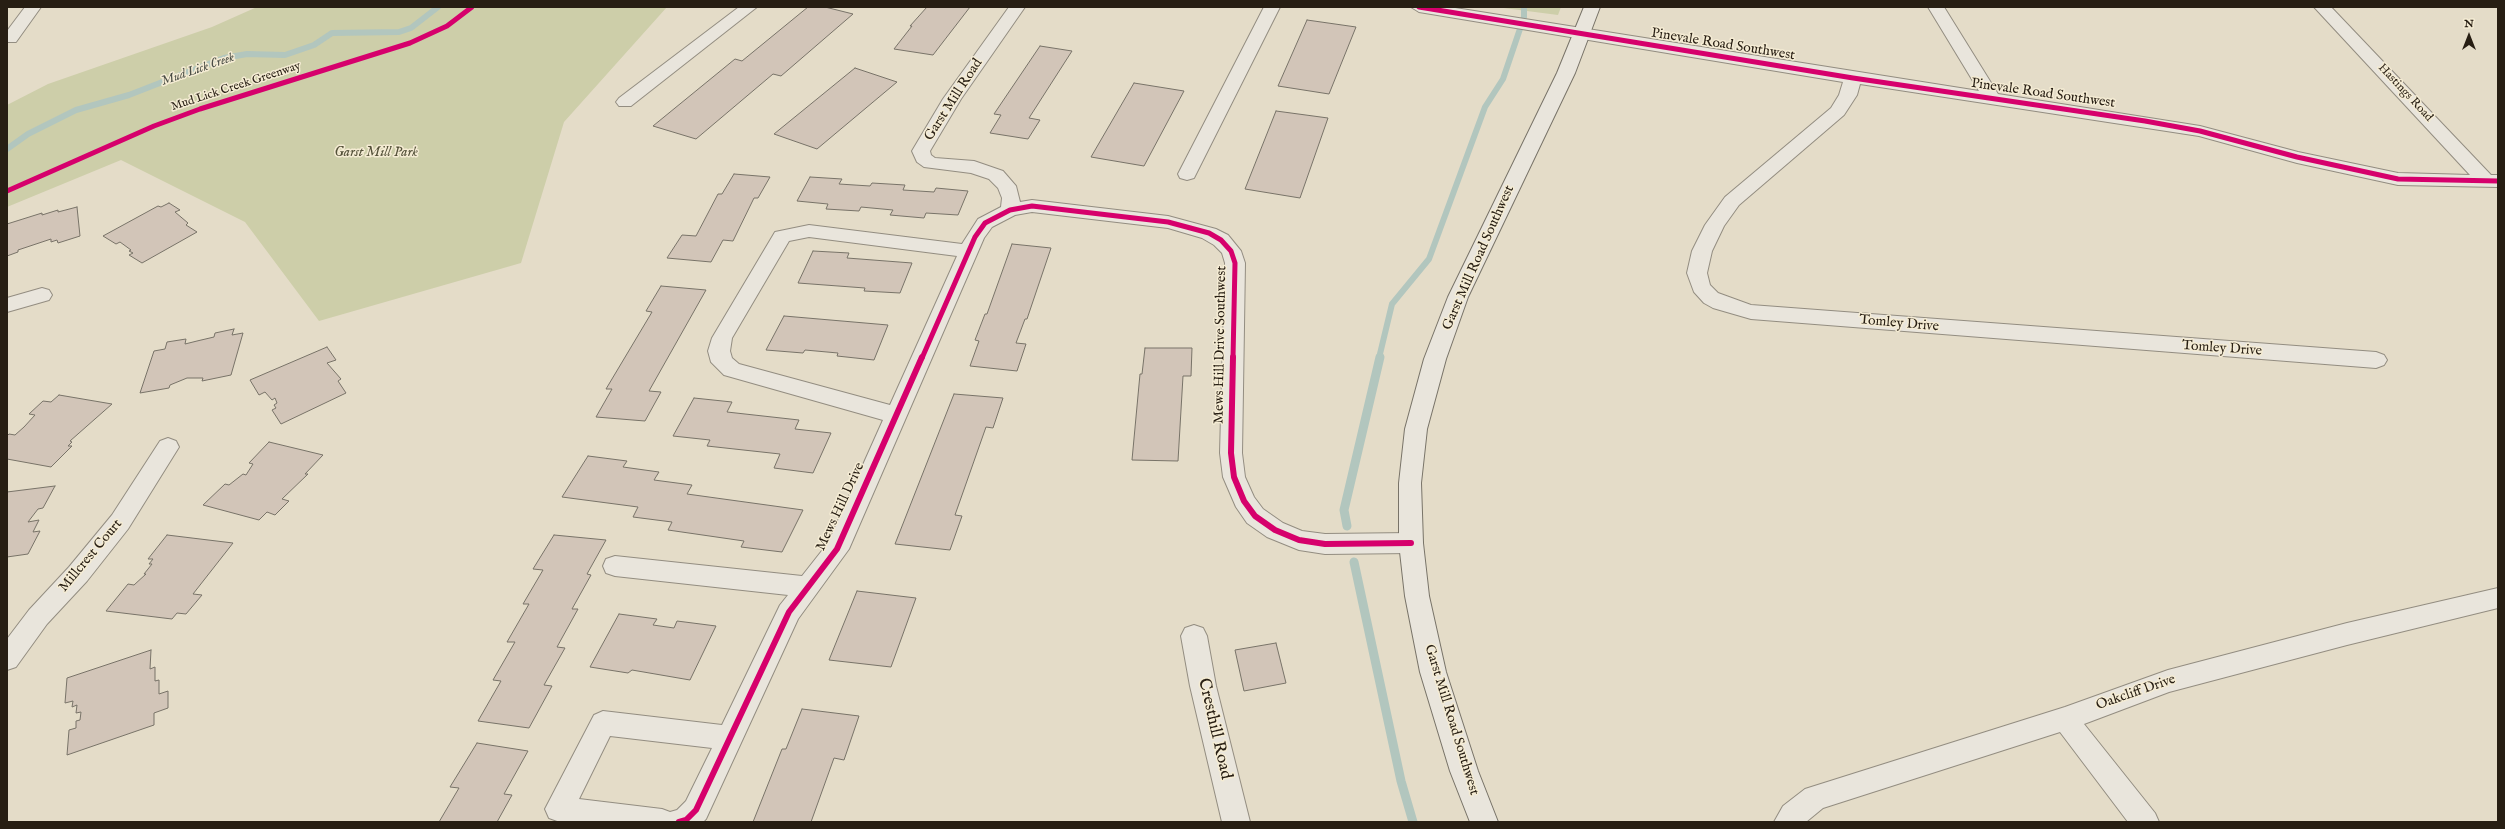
<!DOCTYPE html>
<style>
body{margin:0}
#map{position:relative;width:2505px;height:829px;overflow:hidden;background:#e4dcc8;font-family:"IM FELL English",serif}
canvas{display:block}
.frame{position:absolute;inset:0;border:8px solid #271e13;pointer-events:none}
.north{position:absolute;left:2449px;top:16px;width:40px;height:40px;-webkit-text-stroke:3px #f5ecd4;paint-order:stroke;rotate:0deg;font-size:11px;font-weight:700;line-height:16px;text-align:center;color:#271e13}
.north::after{content:'';display:block;margin:auto;width:14px;height:18px;background:#271e13;clip-path:polygon(50% 0,100% 100%,50% 72%,0 100%)}
</style>
<div id="map">
<canvas width="2505" height="829"></canvas>
<div class="frame"></div>
<div class="north">N</div>
</div>
<script>
const ctx = document.querySelector('canvas').getContext('2d');
ctx.lineJoin = 'round';
function paint(path, color) {
  ctx.fillStyle = color;
  ctx.fill(path, 'evenodd');
}
function toPath(rows) {
  const path = new Path2D();
  for (const r of rows) {
    path.moveTo(r[0], r[1]);
    for (let i = 2; i < r.length; i += 2) path.lineTo(r[i], r[i + 1]);
  }
  return path;
}
function stroke(path, color, width, dash) {
  ctx.strokeStyle = color;
  ctx.lineWidth = width;
  ctx.lineCap = dash ? 'butt' : 'round';
  ctx.setLineDash(dash || []);
  ctx.stroke(path);
}
function write(font, color, halo, rows, align = 'center') {
  ctx.font = font + ' "IM FELL English",serif';
  ctx.lineWidth = 3;
  ctx.setLineDash([]);
  ctx.textBaseline = 'middle';
  ctx.strokeStyle = halo;
  ctx.fillStyle = color;
  for (const [text, x, y, turn = 0] of rows) {
    ctx.save();
    ctx.translate(x, y);
    ctx.rotate((+turn || 0) * Math.PI / 180);
    ctx.textAlign = isNaN(turn) ? turn : align;
    if (halo) ctx.strokeText(text, 0, 0);
    ctx.fillText(text, 0, 0);
    ctx.restore();
  }
}
paint(toPath([
 [257,7,667,7,564,122,521,263,319,321,245,222,121,160,7,207,7,105,48,84,212,27],
 [1496,7,1561,7,1558,15]
]), '#cdcea9');
stroke(toPath([
 [7,149,28,134,76,110,129,95,224,58,247,54,285,55,314,45,332,33,399,32,411,28,438,7],
 [1379,358,1392,304,1429,259,1485,107,1503,79,1524,17,1524,7]
]), '#b2c6be', 6);
stroke(toPath([
 [1347,526,1344,510,1380,357],
 [1354,562,1401,781,1413,822]
]), '#b2c6be', 9);
const building = toPath([
 [808,7,825,7,853,14,781,76,773,74,696,139,653,126,735,59,742,61,808,7],
 [927,7,970,7,933,55,894,49,912,26,910,26,927,7],
 [1307,20,1356,27,1329,94,1278,86,1307,20],
 [1040,46,1072,51,1029,118,1040,120,1028,139,990,133,1001,115,994,114,1040,46],
 [855,68,897,82,817,149,774,134,855,68],
 [1134,83,1184,91,1144,166,1091,157,1134,83],
 [1276,111,1328,118,1300,198,1245,189,1276,111],
 [734,174,770,177,758,198,754,198,733,241,723,240,711,262,667,258,682,235,696,236,718,194,722,194,734,174],
 [810,177,842,179,839,184,870,186,872,183,905,185,903,190,934,192,936,188,968,191,958,215,926,213,924,218,890,215,893,210,861,207,859,211,826,209,828,204,797,201,810,177],
 [169,203,180,210,175,212,188,223,186,225,197,232,142,263,129,255,133,253,129,251,131,250,120,242,116,244,103,236,158,206,161,207,169,203],
 [77,207,80,236,58,243,57,240,51,242,51,239,18,250,18,252,7,256,7,224,42,213,42,215,58,210,58,212,77,207],
 [1012,244,1051,248,1027,319,1025,319,1016,343,1026,344,1017,371,970,366,979,341,975,340,985,314,987,314,1012,244],
 [813,251,849,253,847,258,912,263,900,293,864,291,865,288,798,283,813,251],
 [661,286,706,290,649,391,661,392,645,421,596,417,612,389,606,389,652,312,646,311,661,286],
 [784,316,888,325,874,360,837,356,838,353,805,350,803,353,766,350,784,316],
 [234,329,232,335,243,333,231,375,202,381,203,378,187,378,170,385,169,388,140,393,154,351,165,349,167,342,186,339,185,344,197,341,214,337,215,333,234,329],
 [327,347,336,360,327,363,341,379,338,381,346,393,281,424,272,410,276,408,274,405,277,403,275,398,272,400,265,392,259,395,250,380,327,347],
 [1145,348,1192,348,1191,376,1183,376,1178,461,1132,460,1140,374,1142,374,1145,348],
 [954,394,1003,398,993,428,986,427,955,515,962,516,950,550,895,544,954,394],
 [59,395,112,404,70,441,72,442,68,446,72,446,51,467,7,459,7,436,9,434,15,435,24,427,35,415,29,414,43,401,51,402,59,395],
 [694,398,732,402,727,412,799,420,795,429,831,433,813,473,774,468,780,454,707,446,710,440,673,436,694,398],
 [269,442,323,455,305,474,308,474,282,499,289,501,275,515,267,512,259,520,203,505,225,484,229,485,243,474,246,475,253,464,249,463,269,442],
 [588,456,627,461,623,467,659,472,654,480,692,485,687,494,803,510,782,552,741,547,744,541,668,530,672,522,633,517,638,507,562,497,588,456],
 [55,486,43,508,38,509,28,522,39,520,33,532,40,531,28,554,7,557,7,492,55,486],
 [167,535,233,543,193,594,202,595,186,614,177,613,172,619,106,611,128,584,134,585,146,574,144,574,152,564,149,564,153,559,148,559,167,535],
 [554,535,606,540,587,574,591,575,572,609,578,609,557,647,565,648,544,685,552,686,529,728,478,721,501,681,493,680,515,642,507,642,529,604,523,604,543,570,533,569,554,535],
 [857,591,916,598,891,667,829,660,857,591],
 [619,614,657,619,653,625,674,628,677,621,716,626,690,680,632,670,628,673,590,667,619,614],
 [1276,643,1286,683,1244,691,1235,650,1276,643],
 [151,650,150,669,155,667,155,681,159,680,159,694,168,691,168,708,154,713,154,725,67,755,69,730,76,728,76,721,80,720,81,712,76,713,77,705,72,707,73,701,65,703,67,678,151,650],
 [802,709,859,716,844,760,834,758,811,822,753,822,782,749,786,749,802,709],
 [477,743,528,751,504,794,512,795,497,822,439,822,459,788,450,787,477,743]
]);
paint(building, '#d2c5b8');
stroke(building, '#787368', 1);
const street = toPath([
 [25,7,41,7,16,42,7,42,7,31,25,7],
 [739,7,757,7,631,106,619,106,616,102,619,98,739,7],
 [1009,7,1025,7,961,99,930,151,931,155,935,158,974,161,1003,171,1016,186,1020,202,1032,200,1168,216,1216,229,1228,235,1241,251,1245,263,1242,453,1245,477,1254,497,1263,509,1283,523,1302,531,1325,534,1411,533,1419,536,1423,543,1419,550,1411,553,1325,554,1299,550,1267,537,1247,523,1236,507,1223,477,1220,453,1225,263,1222,253,1214,245,1202,238,1168,228,1032,212,1015,215,992,227,984,238,849,549,798,619,706,819,703,822,560,822,549,818,545,809,594,715,603,711,722,725,780,605,788,595,615,576,606,573,603,566,606,559,615,556,802,576,828,543,883,420,724,375,711,362,708,351,712,338,775,232,809,225,962,244,978,219,1001,207,1002,198,998,188,989,179,971,173,924,167,917,162,912,151,943,99,1009,7],
 [809,237,957,256,890,405,739,364,732,358,730,351,732,338,789,241,809,237],
 [610,736,712,748,686,801,677,810,670,812,662,809,579,799,610,736],
 [1264,7,1280,7,1196,174,1194,178,1187,180,1180,178,1178,174,1264,7],
 [1411,7,1449,7,1979,91,1928,7,1944,7,1998,94,2200,126,2298,152,2398,173,2470,175,2314,7,2331,7,2491,175,2498,175,2498,187,2398,185,2297,163,2199,136,1860,84,1857,95,1844,115,1739,205,1724,226,1712,251,1707,273,1710,285,1718,293,1751,305,2376,352,2384,355,2387,360,2384,365,2376,368,1751,319,1713,308,1704,303,1694,292,1687,273,1692,251,1705,225,1725,197,1831,108,1839,95,1843,82,1419,12,1411,7],
 [42,288,49,290,52,295,49,300,7,312,7,298,42,288],
 [168,438,176,441,179,447,128,529,87,581,47,624,16,667,7,670,7,639,29,610,69,567,112,515,160,441,168,438],
 [2498,588,2498,608,2347,645,2169,692,2084,724,2155,813,2159,822,2128,822,2060,732,1823,808,1806,822,1774,822,1783,806,1805,789,2065,707,2168,670,2347,623,2498,588],
 [1194,625,1203,628,1207,636,1216,686,1250,822,1222,822,1190,686,1181,636,1185,628,1194,625]
]);
const secondary = toPath([
 [1584,7,1600,7,1575,73,1468,297,1446,359,1427,429,1421,483,1423,543,1429,596,1446,672,1478,771,1498,822,1470,822,1450,771,1420,672,1405,596,1399,543,1399,483,1405,429,1424,359,1448,297,1557,73,1584,7]
]);
stroke(street, '#938d81', 2);
stroke(secondary, '#787368', 2);
paint(street, '#e9e5dc');
paint(secondary, '#e9e5dc');
stroke(toPath([
 [1419,7,1853,78,2145,121,2200,131,2297,157,2398,179,2498,181],
 [7,191,154,126,200,109,410,43,447,26,472,7],
 [922,358,975,237,985,223,1010,210,1032,206,1168,222,1209,233,1221,240,1231,251,1235,263,1233,358]
]), '#d6006c', 5);
stroke(toPath([
 [1233,357,1231,453,1234,477,1244,501,1255,516,1275,530,1299,540,1325,544,1411,543],
 [679,822,686,820,696,810,789,612,837,549,922,357]
]), '#d6006c', 6);
write('12px', '#271e13', '#f5ecd4', [
 ["Mud Lick Creek Greenway",236,87,-18],
 ["Hastings Road",2405,93,47]
]);
write('italic 13px', '#4a4d45', '#f5ecd4', [
 ["Mud Lick Creek",198,70,-19]
]);
write('14px', '#271e13', '#f5ecd4', [
 ["Pinevale Road Southwest",1723,45,9],
 ["Pinevale Road Southwest",2043,94,8],
 ["Garst Mill Road",954,100,-57],
 ["Garst Mill Road Southwest",1479,258,-66],
 ["Tomley Drive",1899,324,5],
 ["Mews Hill Drive Southwest",1221,345,-89],
 ["Tomley Drive",2222,349,4],
 ["Mews Hill Drive",841,507,-65],
 ["Millcrest Court",91,556,-50],
 ["Oakcliff Drive",2136,693,-19],
 ["Garst Mill Road Southwest",1451,720,73]
]);
write('italic 14px', '#535038', '#f5ecd4', [
 ["Garst Mill Park",376,153]
]);
write('17px', '#271e13', '#f5ecd4', [
 ["Cresthill Road",1214,729,77]
]);
</script>
